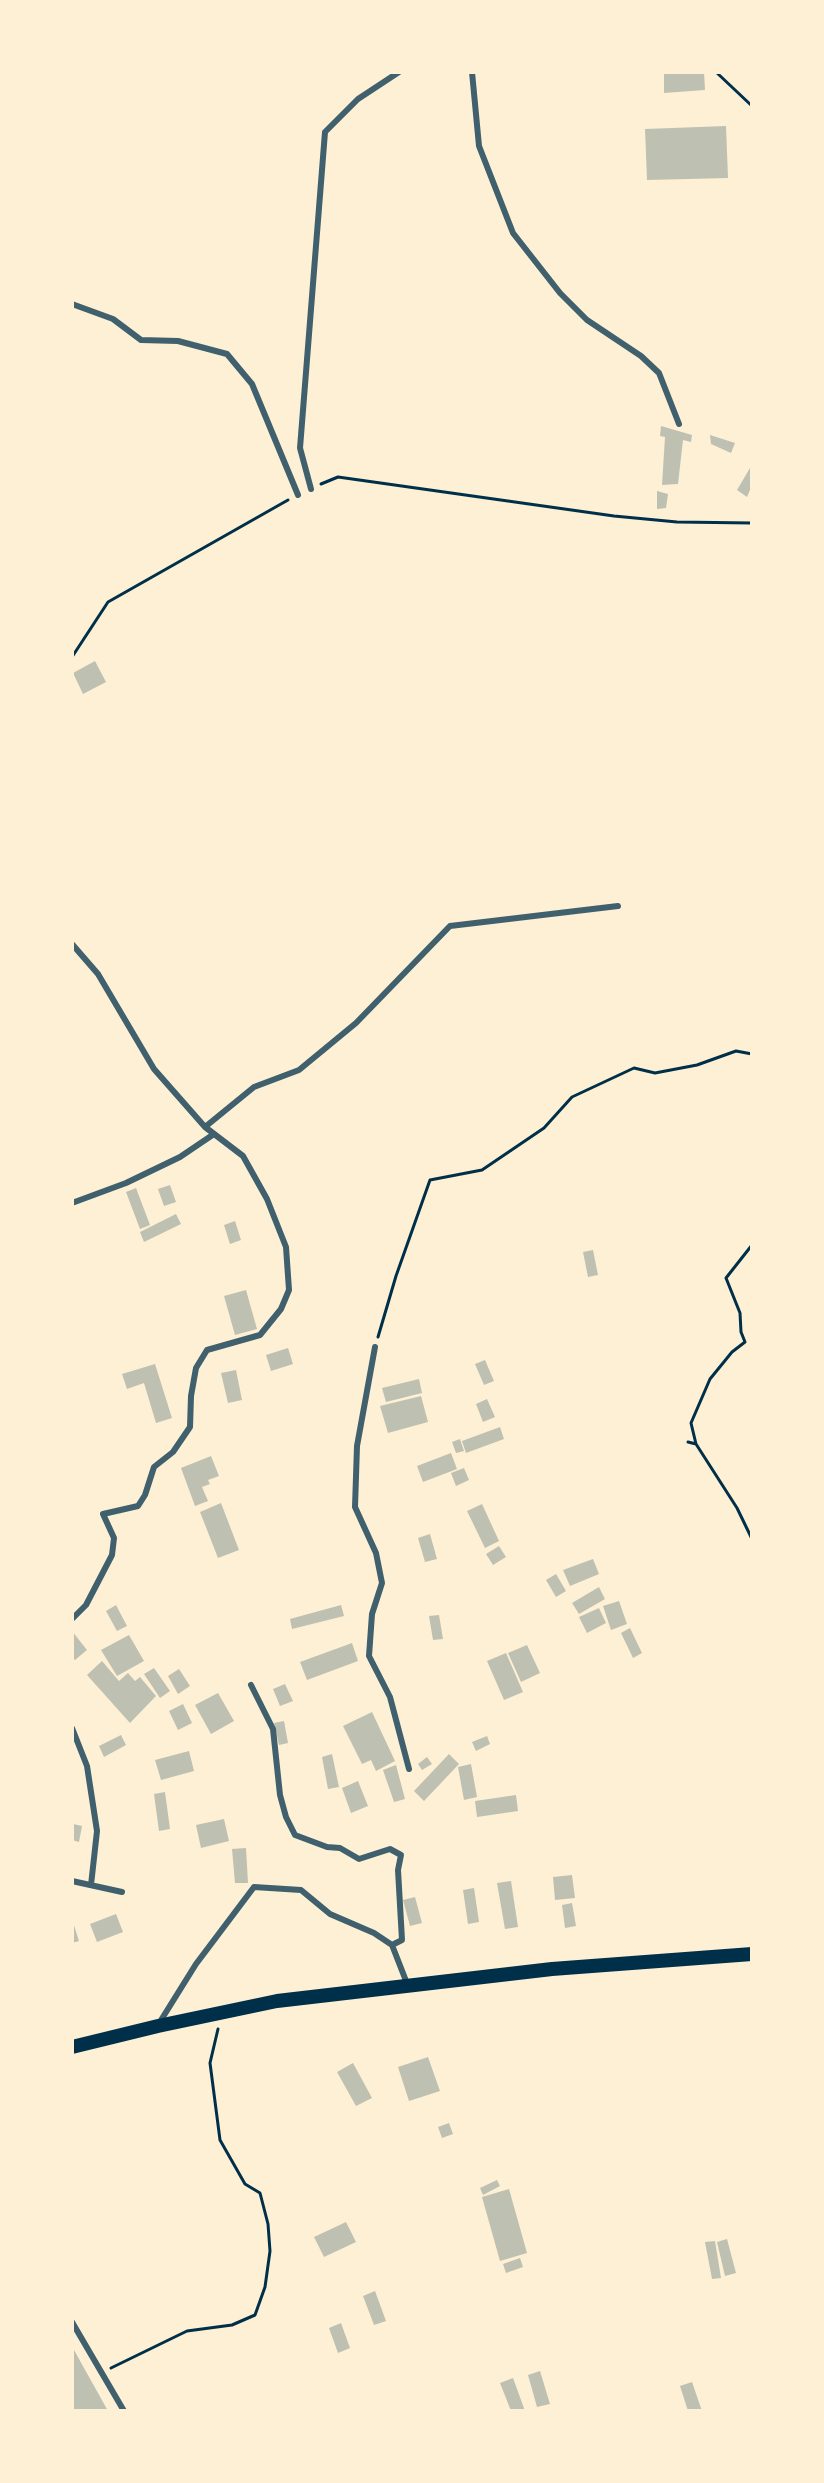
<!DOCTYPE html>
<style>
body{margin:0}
#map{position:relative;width:824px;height:2483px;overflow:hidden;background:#fdf0d5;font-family:Commissioner,sans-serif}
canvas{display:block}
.frame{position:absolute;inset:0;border:74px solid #fdf0d5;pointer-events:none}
</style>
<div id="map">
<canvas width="824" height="2483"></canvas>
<div class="frame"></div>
</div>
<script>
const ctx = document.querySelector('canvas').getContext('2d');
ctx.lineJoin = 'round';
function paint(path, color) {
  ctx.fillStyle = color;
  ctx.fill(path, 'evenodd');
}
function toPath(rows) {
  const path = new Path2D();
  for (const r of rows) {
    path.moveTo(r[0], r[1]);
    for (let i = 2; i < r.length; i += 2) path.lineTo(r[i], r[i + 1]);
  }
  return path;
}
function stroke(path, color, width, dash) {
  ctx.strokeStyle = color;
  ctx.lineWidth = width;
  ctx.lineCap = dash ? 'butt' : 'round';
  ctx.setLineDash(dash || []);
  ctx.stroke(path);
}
paint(toPath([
 [664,72,704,72,705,90,664,93],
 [726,126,728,178,647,180,645,129],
 [661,426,692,435,691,442,683,440,678,484,662,485,665,437,660,436],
 [710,435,735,443,731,453,711,444],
 [750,468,752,469,752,485,747,497,737,490],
 [657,491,668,494,666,508,657,509],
 [95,661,106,682,83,694,73,673],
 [170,1185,176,1202,164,1206,158,1189],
 [136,1188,150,1225,140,1229,126,1192],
 [176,1214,181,1224,144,1242,140,1232],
 [235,1221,241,1240,230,1244,224,1225],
 [593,1250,598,1275,588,1277,583,1252],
 [246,1290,257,1329,235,1335,224,1296],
 [288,1348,293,1364,271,1371,266,1355],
 [485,1360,494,1381,484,1385,475,1364],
 [155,1364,172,1418,156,1423,144,1383,127,1389,122,1374],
 [236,1370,242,1400,228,1403,221,1373],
 [419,1379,422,1393,386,1402,382,1388],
 [421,1396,428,1422,388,1433,380,1406],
 [487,1399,495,1417,483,1422,476,1404],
 [500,1427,504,1439,466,1453,462,1441],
 [460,1439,464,1451,456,1453,452,1442],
 [451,1453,457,1469,423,1482,417,1466],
 [211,1456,219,1476,208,1480,210,1484,202,1487,208,1501,195,1506,181,1468],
 [464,1468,469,1480,456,1486,451,1473],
 [221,1503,239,1550,218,1558,200,1512],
 [482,1504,499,1541,485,1548,467,1511],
 [430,1534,437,1559,425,1562,418,1538],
 [499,1546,506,1557,493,1565,486,1554],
 [593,1559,599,1574,570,1586,563,1570],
 [556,1574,566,1591,556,1597,546,1580],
 [599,1587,605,1599,579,1614,572,1603],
 [619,1601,627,1624,611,1630,603,1606],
 [116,1605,127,1626,117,1631,106,1611],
 [341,1605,344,1616,292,1629,290,1619],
 [599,1608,606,1623,587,1633,579,1617],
 [439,1615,443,1639,433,1640,429,1616],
 [630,1628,642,1653,633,1658,621,1633],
 [72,1631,87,1650,75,1660,72,1657],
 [129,1635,144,1661,117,1676,101,1650],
 [352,1643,358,1661,307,1680,300,1662],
 [527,1645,540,1673,521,1682,508,1653],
 [506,1653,523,1692,504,1700,487,1661],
 [102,1661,119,1681,128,1673,135,1681,140,1677,156,1696,130,1723,87,1675],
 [154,1668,170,1691,160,1698,144,1674],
 [179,1669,190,1686,178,1694,168,1676],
 [285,1684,293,1701,280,1706,273,1689],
 [218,1693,234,1721,211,1734,195,1705],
 [183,1704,192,1723,178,1730,169,1711],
 [372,1712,395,1761,376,1771,371,1760,362,1764,343,1726],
 [284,1721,288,1743,279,1745,274,1723],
 [121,1735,126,1745,104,1757,99,1746],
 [487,1736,490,1744,476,1751,472,1742],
 [189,1751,194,1771,161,1780,155,1760],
 [332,1754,339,1787,328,1789,322,1757],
 [449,1754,459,1764,424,1801,414,1791],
 [427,1757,432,1764,422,1770,418,1764],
 [471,1764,477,1797,464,1800,458,1767],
 [396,1765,405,1799,394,1802,383,1770],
 [358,1781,368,1806,351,1813,342,1788],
 [165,1792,170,1829,159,1831,154,1794],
 [516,1795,518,1811,477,1817,475,1801],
 [224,1819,229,1841,201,1848,196,1825],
 [73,1824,82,1826,79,1842,72,1840],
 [246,1848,248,1883,235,1883,232,1849],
 [572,1875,575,1898,555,1900,553,1877],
 [511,1881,518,1927,505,1929,497,1883],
 [474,1888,479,1922,468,1924,463,1890],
 [415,1897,422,1923,410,1926,403,1900],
 [572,1903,576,1926,565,1928,562,1905],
 [116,1914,123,1932,97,1942,90,1924],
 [72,1919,79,1941,72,1943],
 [428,2057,440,2091,409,2101,398,2067],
 [353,2063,372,2098,356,2106,337,2072],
 [449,2123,453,2134,442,2138,438,2127],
 [497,2180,500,2186,483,2195,480,2188],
 [509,2189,527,2253,500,2261,482,2197],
 [346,2222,356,2242,324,2257,314,2237],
 [727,2239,736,2273,725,2276,717,2242],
 [715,2241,721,2278,712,2279,705,2242],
 [520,2258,523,2267,506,2273,503,2264],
 [375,2291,386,2321,374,2325,363,2296],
 [341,2323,350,2348,338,2353,329,2328],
 [74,2350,108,2411,72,2411,72,2351],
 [540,2371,550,2404,537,2407,528,2375],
 [513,2378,525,2411,511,2411,500,2383],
 [692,2382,702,2411,688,2411,680,2386]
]), '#bec0b2');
stroke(toPath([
 [716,72,752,106],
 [321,484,338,477,614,516,677,522,752,523],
 [72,657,108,602,288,500],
 [378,1337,396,1276,430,1180,482,1170,544,1128,572,1097,634,1068,655,1073,697,1065,736,1051,752,1054],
 [688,1442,696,1444,691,1423,710,1379,732,1352,745,1342,741,1332,740,1313,726,1278,752,1245],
 [696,1444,737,1508,752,1539],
 [111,2368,187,2331,232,2325,255,2315,265,2287,270,2251,268,2224,260,2193,245,2184,220,2140,210,2063,218,2029]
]), '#003049', 3);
stroke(toPath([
 [472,72,479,146,513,233,560,293,587,320,641,356,659,373,679,424],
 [72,304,113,319,141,340,178,341,227,354,252,384,298,495],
 [311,489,300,448,325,132,358,99,399,72],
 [72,944,98,974,154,1069,205,1127,243,1156,267,1199,286,1247,289,1290,281,1309,260,1335,207,1350,196,1368,191,1396,190,1427,173,1452,154,1467,145,1495,138,1506,103,1514,114,1538,112,1555,86,1605,72,1619],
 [205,1127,254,1087,299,1070,356,1023,450,926,618,906],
 [72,1203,126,1183,180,1157,214,1134],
 [375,1347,357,1446,355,1507,376,1553,382,1583,372,1614,369,1656,390,1697,409,1769],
 [251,1685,273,1729,280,1795,286,1817,295,1835,327,1847,340,1848,359,1859,390,1849,401,1855,398,1870,402,1940,392,1945],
 [72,1728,87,1766,97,1831,91,1885],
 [72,1881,122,1892],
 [158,2025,196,1964,254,1887,301,1890,330,1914,374,1933,392,1945,408,1986],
 [72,2322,124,2411]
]), '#3f606c', 6);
stroke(toPath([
 [72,2047,158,2026,277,2001,552,1969,752,1954]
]), '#003049', 14);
</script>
